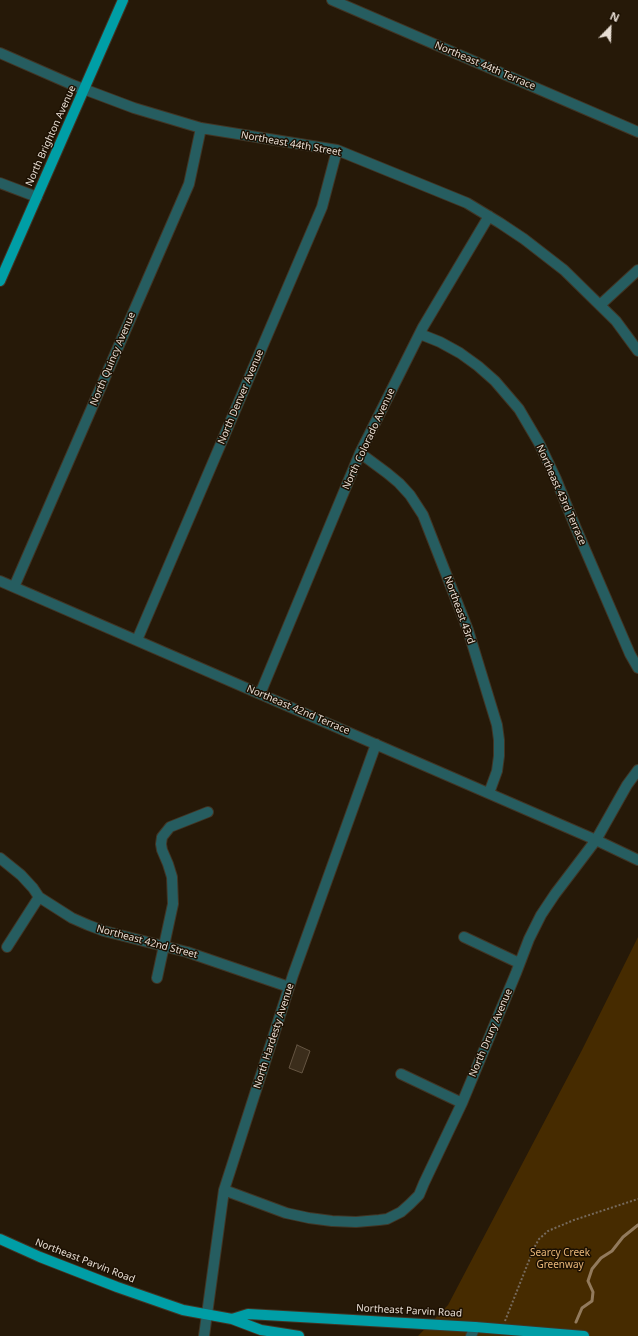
<!DOCTYPE html>
<style>
body{margin:0}
#map{position:relative;width:638px;height:1336px;overflow:hidden;background:#261908;font-family:"Noto Sans",sans-serif}
canvas{display:block}
.north{position:absolute;left:590px;top:8px;width:40px;height:40px;-webkit-text-stroke:3px #1c1002;paint-order:stroke;rotate:23deg;font-size:11px;font-weight:700;line-height:16px;text-align:center;color:#e8ded4}
.north::after{content:'';display:block;margin:auto;width:14px;height:18px;background:#e8ded4;clip-path:polygon(50% 0,100% 100%,50% 72%,0 100%)}
</style>
<div id="map">
<canvas width="638" height="1336"></canvas>
<div class="north">N</div>
</div>
<script>
const ctx = document.querySelector('canvas').getContext('2d');
ctx.lineJoin = 'round';
function paint(path, color) {
  ctx.fillStyle = color;
  ctx.fill(path, 'evenodd');
}
function toPath(rows) {
  const path = new Path2D();
  for (const r of rows) {
    path.moveTo(r[0], r[1]);
    for (let i = 2; i < r.length; i += 2) path.lineTo(r[i], r[i + 1]);
  }
  return path;
}
function stroke(path, color, width, dash) {
  ctx.strokeStyle = color;
  ctx.lineWidth = width;
  ctx.lineCap = dash ? 'butt' : 'round';
  ctx.setLineDash(dash || []);
  ctx.stroke(path);
}
function write(font, color, halo, rows, align = 'center') {
  ctx.font = font + ' "Noto Sans",sans-serif';
  ctx.lineWidth = 3;
  ctx.setLineDash([]);
  ctx.textBaseline = 'middle';
  ctx.strokeStyle = halo;
  ctx.fillStyle = color;
  for (const [text, x, y, turn = 0] of rows) {
    ctx.save();
    ctx.translate(x, y);
    ctx.rotate((+turn || 0) * Math.PI / 180);
    ctx.textAlign = isNaN(turn) ? turn : align;
    if (halo) ctx.strokeText(text, 0, 0);
    ctx.fillText(text, 0, 0);
    ctx.restore();
  }
}
paint(toPath([
 [638,937,638,1336,418,1336,448,1305,582,1050]
]), '#462b00');
stroke(toPath([
 [576,1322,582,1308,592,1301,593,1292,588,1281,592,1269,601,1258,612,1251,623,1237,638,1225]
]), '#927a5c', 3);
const building = toPath([
 [297,1045,310,1051,302,1073,289,1068,297,1045]
]);
paint(building, '#3b2d1b');
stroke(building, '#655542', 1);
const minor = toPath([
 [332,0,638,132],
 [0,53,73,85,134,108,201,128,337,150,467,203,500,223,524,239,564,270,616,321,638,351],
 [0,183,37,197],
 [600,305,638,270],
 [420,334,440,342,460,353,478,366,495,381,519,409,539,443,556,479,575,526,630,654,638,668],
 [360,453,387,473,399,483,410,495,423,515,468,630,497,725,499,740,499,756,497,771,489,793],
 [0,581,596,840,638,860],
 [14,587,189,184,201,128],
 [137,640,322,207,337,150],
 [260,694,360,453,423,327,489,216],
 [0,858,21,875,33,888,39,897,72,918,88,925,104,931,187,952,289,987],
 [464,937,519,963],
 [7,947,39,897],
 [157,978,173,904,172,877,168,864,162,850,161,844,162,837,170,827,208,812],
 [401,1074,462,1103],
 [224,1190,286,1213,309,1218,332,1221,356,1222,379,1220,387,1219,401,1212,410,1204,419,1195,424,1183,462,1103,516,973,529,939,541,915,555,894,596,840,627,785,638,770],
 [204,1336,224,1190,293,975,376,744],
 [471,1336,475,1327]
]);
const major = toPath([
 [0,281,123,0],
 [0,1239,40,1257,117,1287,183,1310,232,1319,261,1330,299,1336],
 [232,1319,248,1314,475,1327,584,1336]
]);
stroke(minor, '#413525', 12);
stroke(major, '#413525', 12);
stroke(toPath([
 [505,1321,534,1248,539,1239,548,1231,574,1220,638,1199]
]), '#766a5c', 2, [2, 2]);
stroke(minor, '#265d60', 10);
stroke(major, '#009ea6', 10);
write('10px', '#e8ded4', '#1c1002', [
 ["Northeast 44th Terrace",485,66,23],
 ["North Brighton Avenue",51,136,-66],
 ["Northeast 44th Street",291,144,10],
 ["North Quincy Avenue",113,359,-67],
 ["North Denver Avenue",241,397,-67],
 ["North Colorado Avenue",369,439,-65],
 ["Northeast 43rd Terrace",561,495,66],
 ["Northeast 43rd",459,610,70],
 ["Northeast 42nd Terrace",298,710,23],
 ["Northeast 42nd Street",147,942,15],
 ["North Drury Avenue",491,1033,-67],
 ["North Hardesty Avenue",274,1036,-72],
 ["Northeast Parvin Road",85,1261,21],
 ["Northeast Parvin Road",409,1311,3]
]);
write('10px', '#e9b779', '#1c1002', [
 ["Searcy Creek",560,1253],
 ["Greenway",560,1265]
]);
</script>
